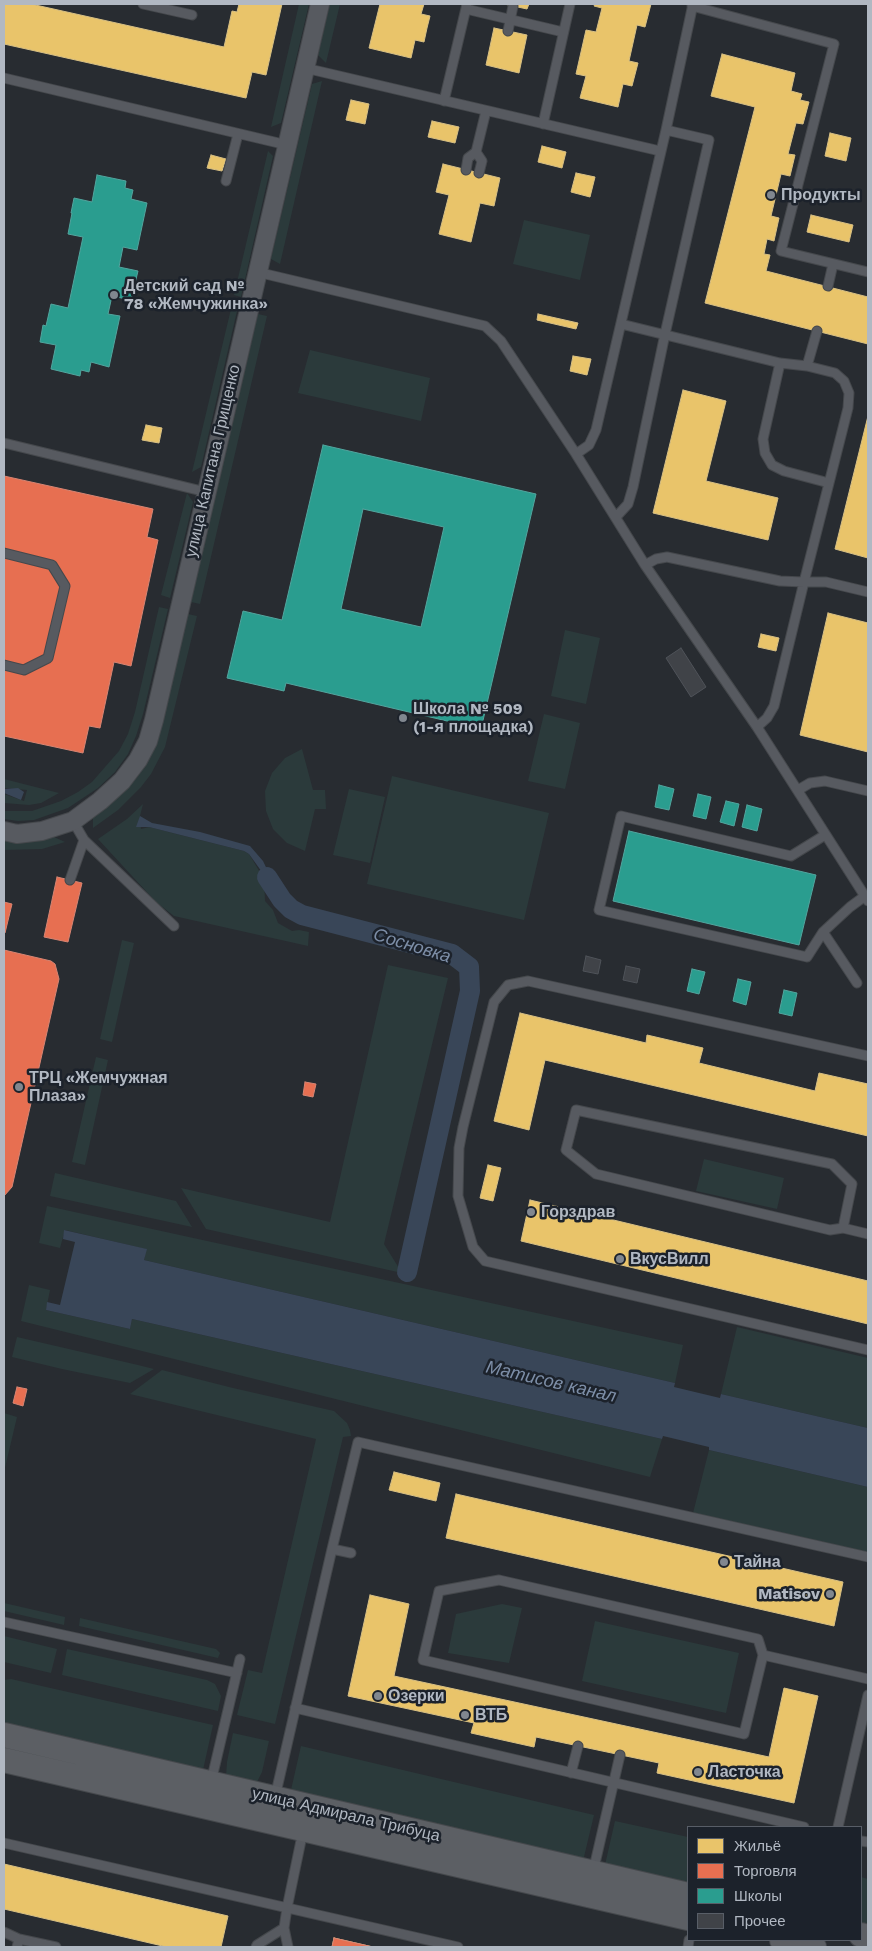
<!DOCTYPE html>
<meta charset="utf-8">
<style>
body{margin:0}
#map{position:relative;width:872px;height:1951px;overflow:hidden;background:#282c31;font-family:"Work Sans",sans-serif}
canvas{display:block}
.frame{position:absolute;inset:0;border:5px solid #b1b8c2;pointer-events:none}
.legend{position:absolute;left:687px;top:1826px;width:175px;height:115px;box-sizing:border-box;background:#1c222b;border:1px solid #585e67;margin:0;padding:6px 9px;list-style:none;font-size:15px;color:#b1b8c2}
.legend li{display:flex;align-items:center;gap:10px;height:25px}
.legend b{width:25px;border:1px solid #585e67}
</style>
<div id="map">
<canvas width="872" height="1951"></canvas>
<div class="frame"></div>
<ul class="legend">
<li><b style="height:14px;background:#e9c46a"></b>Жильё</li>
<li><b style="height:14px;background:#e76f51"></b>Торговля</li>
<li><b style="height:14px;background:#2a9d8f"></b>Школы</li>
<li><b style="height:14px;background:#404348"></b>Прочее</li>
</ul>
</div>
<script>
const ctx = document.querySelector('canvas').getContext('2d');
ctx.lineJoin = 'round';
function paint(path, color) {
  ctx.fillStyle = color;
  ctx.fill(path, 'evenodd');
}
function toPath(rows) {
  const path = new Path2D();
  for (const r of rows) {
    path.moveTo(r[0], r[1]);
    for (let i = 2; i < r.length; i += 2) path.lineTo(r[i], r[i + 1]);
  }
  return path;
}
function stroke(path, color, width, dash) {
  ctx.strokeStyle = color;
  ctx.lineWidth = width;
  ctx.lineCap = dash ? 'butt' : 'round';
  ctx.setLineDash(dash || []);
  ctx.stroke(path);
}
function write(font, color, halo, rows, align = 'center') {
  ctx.font = font + ' "Work Sans",sans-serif';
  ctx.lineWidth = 5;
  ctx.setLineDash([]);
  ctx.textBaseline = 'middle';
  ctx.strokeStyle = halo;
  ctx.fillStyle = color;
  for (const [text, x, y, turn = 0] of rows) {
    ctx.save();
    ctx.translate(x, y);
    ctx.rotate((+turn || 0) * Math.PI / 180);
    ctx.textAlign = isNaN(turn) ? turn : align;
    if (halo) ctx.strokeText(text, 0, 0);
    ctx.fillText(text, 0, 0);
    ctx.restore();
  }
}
paint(toPath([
 [299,4,309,4,281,123,271,127],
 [330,4,340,4,326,63,318,55],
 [322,81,280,264,271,259,312,84],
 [268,151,273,156,241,297,234,295],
 [524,220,590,235,580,280,513,264],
 [231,309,237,311,201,467,192,472],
 [258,314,267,316,200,604,191,602],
 [310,350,430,378,421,421,298,393],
 [187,493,193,502,170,598,161,595],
 [159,607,168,609,143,714,136,736,128,754,115,772,98,788,68,808,34,820,18,821,4,819,4,811,32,811,61,801,78,792,92,782,119,751,128,734,135,712],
 [188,614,197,616,165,747,151,774,141,787,118,810,93,828,93,818,135,780,143,769,156,743,165,713],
 [565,630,600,638,586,704,551,696],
 [544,714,580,723,565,789,528,781],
 [302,749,313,790,325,790,326,809,315,809,305,851,287,843,273,829,266,811,265,791,272,773,285,758],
 [392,776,549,813,524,920,367,884],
 [4,779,59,793,41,803,29,805,4,803,4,794,24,801,27,790,4,788],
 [349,789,385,797,370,863,333,855],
 [143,804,140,816,141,829,149,827,244,851,249,854,264,879,265,901,273,910,278,923,292,931,299,930,309,932,308,946,174,916,156,902,98,839,127,819],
 [54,837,65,842,42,849,4,850,4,840,41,840],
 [122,940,134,943,112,1042,100,1039],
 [388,965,448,978,384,1244,402,1273,206,1229,181,1188,330,1222],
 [96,1057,108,1060,85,1165,72,1162],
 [704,1159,784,1178,777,1209,696,1191],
 [55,1173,176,1201,192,1227,50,1196],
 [47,1206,683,1345,675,1383,144,1260,146,1249,65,1230,60,1248,39,1243],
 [29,1285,50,1290,46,1310,130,1329,132,1319,662,1439,650,1477,21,1321],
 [737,1327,868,1358,868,1428,721,1394],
 [17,1337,138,1365,154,1369,130,1383,62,1369,12,1357],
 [162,1370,233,1388,334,1411,347,1423,350,1430,351,1436,343,1437,275,1724,237,1715,248,1670,262,1673,316,1439,130,1394],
 [4,1413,17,1417,4,1472],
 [709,1450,868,1487,868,1557,692,1517],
 [4,1603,65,1617,64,1625,4,1611],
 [502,1604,522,1608,509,1663,448,1653,456,1614],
 [80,1618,216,1649,220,1653,218,1658,79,1626],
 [595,1621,739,1653,726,1713,582,1681],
 [4,1636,57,1649,51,1673,4,1662],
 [67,1649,207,1680,215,1684,221,1696,218,1711,62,1675],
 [11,1679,213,1725,203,1770,4,1724,4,1680],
 [233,1733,269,1741,262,1772,256,1784,226,1777,227,1762],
 [301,1746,594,1815,583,1861,291,1790],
 [615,1821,688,1837,688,1882,605,1865],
 [861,1877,868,1879,868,1926,861,1925]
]), '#2b3a3b');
paint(toPath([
 [18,788,24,792,21,800,4,793,4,789],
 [140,816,152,823,200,832,250,846,263,861,282,900,249,854,244,851,149,827,136,827],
 [64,1230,147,1249,144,1260,675,1383,674,1387,720,1398,721,1394,868,1428,868,1487,709,1450,709,1447,663,1436,662,1439,132,1319,130,1329,46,1310,47,1302,60,1305,75,1242,63,1239]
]), '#394658');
const homes = toPath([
 [4,4,31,4,224,47,232,11,237,12,239,4,282,4,266,75,252,72,246,98,4,44,4,4],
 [380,4,424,4,421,14,430,16,427,28,424,42,415,40,411,58,369,48,380,4],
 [504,4,529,4,527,9,504,4],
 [595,4,651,4,645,27,637,25,629,61,638,63,632,86,623,84,618,107,580,98,586,76,576,74,586,30,596,32,602,8,594,6,595,4],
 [494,28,527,35,519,73,486,65,494,28],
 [722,54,795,73,791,91,802,94,800,100,809,102,803,124,796,123,788,154,795,155,790,176,781,174,771,216,779,218,774,241,767,239,764,254,770,255,766,271,868,297,868,344,705,303,755,107,711,96,722,54],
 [351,100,369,104,365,124,346,120,351,100],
 [432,121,459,127,455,143,428,137,432,121],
 [830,133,851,138,846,161,825,156,830,133],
 [542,146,566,152,562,168,538,162,542,146],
 [211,155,226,159,222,171,207,168,211,155],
 [443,164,500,178,494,206,480,203,471,242,439,234,449,195,436,192,443,164],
 [576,173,595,177,590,197,571,192,576,173],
 [811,215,853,225,849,242,807,232,811,215],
 [538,314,578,323,576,329,537,320,538,314],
 [573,356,591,359,587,375,570,371,573,356],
 [683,390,726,401,706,481,778,498,768,540,653,513,683,390],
 [868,416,868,558,835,549,868,416],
 [146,425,162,428,159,443,142,440,146,425],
 [828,613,868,623,868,752,800,735,828,613],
 [761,634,779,638,776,651,758,647,761,634],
 [520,1013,646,1043,647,1035,703,1048,699,1063,815,1091,819,1073,868,1084,868,1136,545,1060,529,1130,494,1121,520,1013],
 [488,1165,501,1168,493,1201,480,1198,488,1165],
 [530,1200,868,1281,868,1324,521,1241,530,1200],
 [394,1472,440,1483,436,1501,389,1490,394,1472],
 [456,1494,843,1582,834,1626,446,1538,456,1494],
 [370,1595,409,1604,394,1676,769,1757,784,1688,818,1696,794,1803,657,1773,659,1763,536,1737,534,1747,471,1733,474,1723,348,1696,370,1595],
 [4,1864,228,1916,221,1947,167,1947,4,1909,4,1864],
 [334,1938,373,1947,332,1947,334,1938]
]);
paint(homes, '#e9c46a');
stroke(homes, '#d8c084', 1);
const shops = toPath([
 [4,476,153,509,147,537,158,540,131,666,114,662,100,728,89,726,83,753,4,736,4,476],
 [57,877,82,883,68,942,44,937,57,877],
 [4,902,12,904,5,933,4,933,4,902],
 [4,950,51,961,55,964,59,979,12,1187,4,1196,4,950],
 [305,1082,316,1084,313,1097,303,1095,305,1082],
 [17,1387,27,1389,23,1406,13,1403,17,1387],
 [334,1938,373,1947,332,1947,334,1938]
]);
paint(shops, '#e76f51');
stroke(shops, '#d78573', 1);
const schools = toPath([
 [97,175,126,181,125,188,133,190,131,199,147,203,137,250,123,247,119,267,138,271,131,300,112,296,108,314,120,316,109,367,91,362,89,372,81,370,80,376,51,369,56,345,40,342,43,325,46,326,51,304,68,308,83,237,68,234,72,213,71,213,74,198,92,202,97,175],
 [323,445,536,494,481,729,286,683,284,691,227,678,243,611,282,620,323,445],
 [363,509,444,527,421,627,341,609,363,509],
 [659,785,674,789,669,810,655,807,659,785],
 [698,794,711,797,706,819,693,816,698,794],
 [726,801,739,804,734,826,720,822,726,801],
 [747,805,762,809,757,831,742,827,747,805],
 [629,831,816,875,799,945,613,901,629,831],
 [692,969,705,972,699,994,687,991,692,969],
 [738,979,751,982,746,1005,733,1001,738,979],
 [784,990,797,993,792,1016,779,1013,784,990]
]);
paint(schools, '#2a9d8f');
stroke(schools, '#52a59e', 1);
stroke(toPath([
 [267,877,282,900,291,909,302,915,452,954,469,967,470,991,407,1272]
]), '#394658', 20);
const building = toPath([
 [681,648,706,687,691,697,666,658,681,648],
 [586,956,601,960,598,974,583,971,586,956],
 [626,966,640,969,637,983,623,980,626,966]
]);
paint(building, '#404348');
stroke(building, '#4f5359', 1);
const lane = toPath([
 [143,4,192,15],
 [692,6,834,44,781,251,868,272],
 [466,9,563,32],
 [508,31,513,6],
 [305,68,660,151],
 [4,78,287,145],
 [444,101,467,4],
 [543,124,570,4],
 [476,152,482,161,479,173],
 [466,170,468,158,476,152,486,111],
 [226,181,238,134],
 [257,272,485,326,501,341,576,454,645,565,757,727,868,901],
 [828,286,833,264],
 [621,324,780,363,807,366,835,373,844,381,849,393,848,408,804,582,780,581,667,557,656,559,645,565],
 [780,363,763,439,765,453,772,465,784,471,829,483],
 [807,366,817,331],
 [4,443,206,492],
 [576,454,589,445,596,430,666,130,693,4],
 [616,517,628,504,633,487,665,334,709,140,666,130],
 [4,553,52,565,65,586,48,658,24,670,4,665],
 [757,727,767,718,774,706,804,582,826,582,868,592],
 [798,790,810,783,825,781,868,791],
 [73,821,84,840,174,926],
 [825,835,791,856,621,816,599,910,807,957,823,932,850,907,865,896],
 [70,880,84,840],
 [823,932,857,983],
 [868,1056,528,981,508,985,494,1002,463,1127,459,1148,458,1196,473,1247,485,1261,868,1350],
 [843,1228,852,1184,832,1164,576,1110,566,1150,596,1174,830,1230,843,1228,868,1234],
 [332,1549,358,1442,868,1557],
 [499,1580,758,1639,763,1655,744,1734,423,1660,439,1591,499,1580],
 [4,1622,237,1673],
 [763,1655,868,1679],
 [295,1708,804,1827],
 [571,1773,578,1746],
 [211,1782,240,1659],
 [275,1797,332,1549,351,1553],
 [838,1827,868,1695],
 [861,1841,868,1842],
 [4,1843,458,1947],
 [593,1872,620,1755],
 [4,1932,19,1939],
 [17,1947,19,1939,56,1947],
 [256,1947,257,1945,284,1928],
 [288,1947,284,1928,287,1908,303,1831],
 [688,1947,689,1940]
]);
const street = toPath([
 [4,831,17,834,42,831,73,821,100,801,122,781,138,760,148,741,154,720,320,4]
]);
const secondary = toPath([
 [4,1735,688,1895],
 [4,1760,688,1918],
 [861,1935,868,1937],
 [782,1940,814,1947]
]);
stroke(lane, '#45484c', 11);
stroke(street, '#45484c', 20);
stroke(secondary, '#45484c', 26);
stroke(lane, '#575a60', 9);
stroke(street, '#575a60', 18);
stroke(secondary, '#5c5f64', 24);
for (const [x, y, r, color] of [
 [771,195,5,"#81878f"],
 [114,295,5,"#81878f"],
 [403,718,5,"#81878f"],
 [19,1087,5,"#81878f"],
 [531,1212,5,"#81878f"],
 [620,1259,5,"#81878f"],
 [724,1562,5,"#81878f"],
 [830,1594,5,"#81878f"],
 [378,1696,5,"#81878f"],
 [465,1715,5,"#81878f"],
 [698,1772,5,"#81878f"]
]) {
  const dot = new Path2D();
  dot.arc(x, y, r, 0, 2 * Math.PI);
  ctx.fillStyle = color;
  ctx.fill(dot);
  stroke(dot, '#1c222b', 2);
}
write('bold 16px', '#b1b8c2', '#1c222b', [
 ["Продукты",781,195],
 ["Детский сад №",124,286],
 ["78 «Жемчужинка»",124,304],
 ["Школа № 509",413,709],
 ["(1-я площадка)",413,727],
 ["ТРЦ «Жемчужная",29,1078],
 ["Плаза»",29,1096],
 ["Горздрав",541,1212],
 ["ВкусВилл",630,1259],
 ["Тайна",734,1562],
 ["Matisov",820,1594,"right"],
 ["Озерки",388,1696],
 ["ВТБ",475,1715],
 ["Ласточка",708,1772]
], 'left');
write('16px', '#b1b8c2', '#1c222b', [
 ["улица Капитана Грищенко",213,461,-77],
 ["улица Адмирала Трибуца",346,1815,13]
]);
write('italic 18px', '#7d8ea7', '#1c222b', [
 ["Сосновка",412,946,17],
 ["Матисов канал",551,1382,13]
]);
</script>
